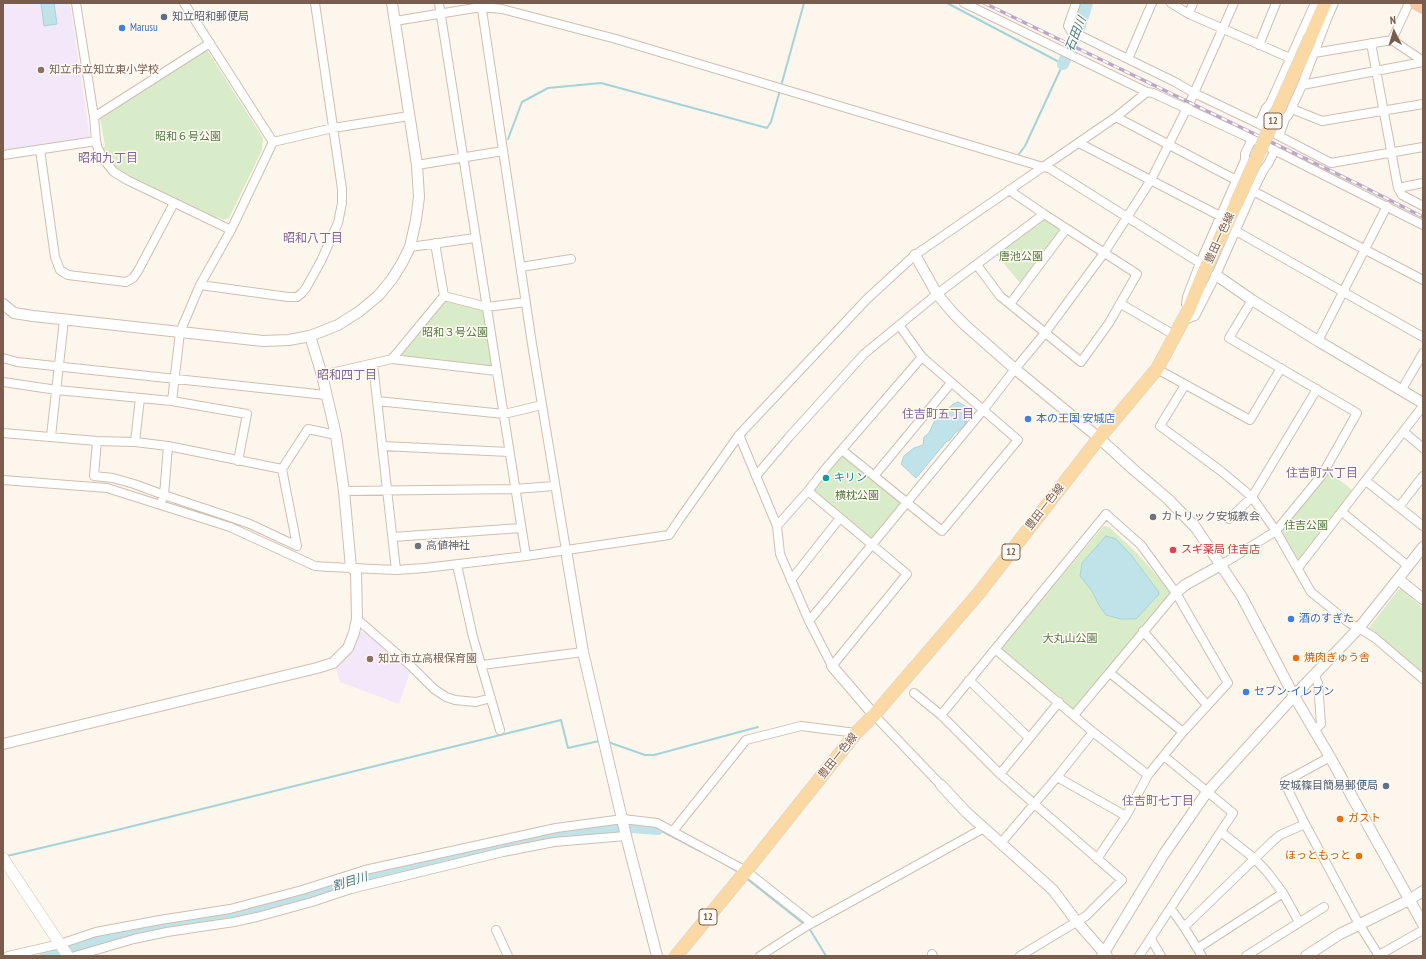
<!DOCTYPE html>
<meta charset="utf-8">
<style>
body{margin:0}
#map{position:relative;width:1426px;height:959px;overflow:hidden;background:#fdf6ec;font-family:"PT Sans Narrow",sans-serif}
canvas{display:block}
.frame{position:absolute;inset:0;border:4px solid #7a5c4d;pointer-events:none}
.north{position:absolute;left:1374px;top:12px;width:40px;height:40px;-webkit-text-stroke:3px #fffaf3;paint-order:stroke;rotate:355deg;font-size:11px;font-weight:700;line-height:16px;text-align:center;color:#7a5c4d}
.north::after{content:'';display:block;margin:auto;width:14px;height:18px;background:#7a5c4d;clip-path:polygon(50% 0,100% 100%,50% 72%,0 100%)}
</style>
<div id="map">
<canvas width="1426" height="959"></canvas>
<div class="frame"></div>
<div class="north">N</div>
</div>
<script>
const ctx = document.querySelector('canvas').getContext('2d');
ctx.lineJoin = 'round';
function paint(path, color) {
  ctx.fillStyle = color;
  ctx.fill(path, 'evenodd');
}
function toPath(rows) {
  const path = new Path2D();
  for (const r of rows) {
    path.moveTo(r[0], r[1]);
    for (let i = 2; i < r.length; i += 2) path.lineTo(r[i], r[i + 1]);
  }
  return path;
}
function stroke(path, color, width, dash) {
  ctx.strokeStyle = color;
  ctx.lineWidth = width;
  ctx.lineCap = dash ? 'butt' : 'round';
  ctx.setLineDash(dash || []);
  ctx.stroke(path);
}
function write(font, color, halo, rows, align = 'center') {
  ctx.font = font + ' "PT Sans Narrow","Noto Sans JP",sans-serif';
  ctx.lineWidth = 3;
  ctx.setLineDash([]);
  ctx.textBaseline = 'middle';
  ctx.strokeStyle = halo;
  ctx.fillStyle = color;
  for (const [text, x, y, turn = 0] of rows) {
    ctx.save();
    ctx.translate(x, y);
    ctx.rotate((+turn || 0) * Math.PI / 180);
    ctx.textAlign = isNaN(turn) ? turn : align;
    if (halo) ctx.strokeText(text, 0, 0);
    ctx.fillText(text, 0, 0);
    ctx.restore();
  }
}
paint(toPath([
 [3,3,70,3,90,138,3,151],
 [361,632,365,632,410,672,399,704,340,682,336,668,353,650,359,633]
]), '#f3e8fa');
paint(toPath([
 [207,50,263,138,262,150,229,218,224,220,217,217,215,220,129,178,115,169,107,159,101,148,105,146,100,119,101,118],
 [1043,219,1046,219,1060,228,1061,231,1021,284,996,254],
 [447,300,484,310,493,363,489,367,402,357,401,352,444,301],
 [841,455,901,502,901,506,874,539,871,539,814,491,813,488],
 [1328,471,1355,492,1298,564,1279,531],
 [1104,526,1109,527,1137,553,1170,591,1171,596,1075,709,1073,709,1001,650,1001,647],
 [1399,589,1401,589,1423,608,1423,675,1368,629]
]), '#d8ecc9');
const water = toPath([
 [41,3,54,3,57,24,44,26,41,3],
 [958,402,972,410,965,415,964,422,967,421,964,426,954,434,950,440,946,442,916,478,901,464,904,456,914,448,923,445,924,437,929,433,934,422,953,404,958,402],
 [1106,536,1116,539,1131,555,1158,591,1159,594,1136,619,1121,619,1106,615,1100,607,1092,591,1080,576,1082,563,1106,536]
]);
paint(water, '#bfe3e8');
stroke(water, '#a5d3da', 1);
stroke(toPath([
 [947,3,1063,64,1025,146,1019,154],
 [781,86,804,3],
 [508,139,522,102,548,88,601,83,767,128,771,122,780,90],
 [608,742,645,755,654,755,758,727],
 [658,829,700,851],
 [7,856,117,830,561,720,568,748,599,741],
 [728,866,738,872],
 [746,878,804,924],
 [809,928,826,956]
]), '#a5d3da', 2);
stroke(toPath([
 [1063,64,1080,26,1087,3],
 [45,956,154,928,231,915,276,904,325,891,350,881,378,874,551,834,631,827,658,829]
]), '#bfe3e8', 12);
const minor = toPath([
 [76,3,94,117,96,141,98,149,104,160,114,172,127,180,231,230,200,285,180,332,172,401],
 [184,3,273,142],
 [439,3,526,556],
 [481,3,532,344,566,550],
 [964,3,1147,92],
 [1076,3,1068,26,1071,31,1128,59],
 [1152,3,1128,59,1175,82,1194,93,1259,124,1279,136,1331,163,1423,147],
 [1171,3,1189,14,1290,58],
 [1189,14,1193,3],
 [395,21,481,7,502,9,616,39,1043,167,1116,117,1147,92,1153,93,1252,139,1423,225],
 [1392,40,1409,3],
 [1371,43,1398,188,1402,195,1423,206],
 [1259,45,1276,3],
 [1314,53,1392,40,1423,61],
 [1302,85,1423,62],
 [1292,109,1322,121,1423,104],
 [94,117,210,43],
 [1116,117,1236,180],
 [1259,124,1266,108,1270,104,1315,3],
 [1279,136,1285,119,1289,114,1302,85,1327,19,1334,3],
 [273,142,333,128,409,116],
 [1079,143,1220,216],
 [40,150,55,257,60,270,68,275,126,282,133,278,138,271,174,203],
 [3,155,96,141],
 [417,165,503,151],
 [1398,188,1423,183],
 [1253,191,1423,280],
 [231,230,273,142],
 [1236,231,1423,337],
 [410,247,475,238],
 [977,265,1000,296,1081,362,1109,323,1137,274,1044,214,1009,190],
 [521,267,571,259],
 [200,285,288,297,297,297,302,293,306,288,321,261,338,223,342,203,342,189,315,3],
 [444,296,487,307,526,302],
 [1010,304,1066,229],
 [1121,304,1176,336],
 [1189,308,1186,304,1187,297,1200,263,1245,160,1245,154,1252,139],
 [1184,320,1195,316,1216,275,1253,191,1264,169,1268,164,1275,150],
 [1318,341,1387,206],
 [3,358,17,362,326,395],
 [392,359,497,371],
 [373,364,396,570],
 [1157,369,1250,420,1281,368],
 [322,375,392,359,444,296,435,243],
 [3,382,57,390,172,401,247,414,238,461],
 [1185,385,1160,426,1221,471,1252,497,1276,531,1311,592,1349,623,1359,628,1375,638,1423,679],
 [1401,391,1423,353],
 [377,401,504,414,542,405],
 [1404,432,1423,448],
 [3,433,97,441,135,442,168,446,282,469,308,429,336,435],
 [739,435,777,526,780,554,809,621,832,666,907,574,808,491],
 [51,436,64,320],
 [97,441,94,476,113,478,134,484,164,495,227,516,250,524,297,546,282,469],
 [135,442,140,398],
 [382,446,509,452],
 [842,450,942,531,1018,440,922,357,899,325],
 [756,476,789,437,864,354,937,294,1044,214],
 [874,476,951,383],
 [3,480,107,488,230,527,315,566,330,567,396,570,425,568,526,556,669,535,679,520,739,435,867,299,915,255,1043,167,1049,168,1200,263],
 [1366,481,1423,526],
 [344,491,515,489,554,486],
 [162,500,164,495,168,446],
 [1399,507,1423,476],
 [1342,512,1408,566],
 [1229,519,1252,497,1317,389],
 [777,526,808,491,826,468,922,357],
 [393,537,521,528],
 [457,565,473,637,500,730],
 [1221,565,1276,531,1322,475,1357,413,1229,338,1252,300],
 [1298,568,1423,406],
 [791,580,840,518],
 [357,619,411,666,434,689,446,697,455,700,476,702,491,698],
 [809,621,984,409,1015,369,1045,333,1104,253,1151,180,1191,100,1234,3],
 [1143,631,1207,705],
 [995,649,1093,732,1148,775],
 [482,665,583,652],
 [1110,673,1183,732],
 [1314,674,1318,683,1321,724,1314,731],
 [969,680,1029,738],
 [914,693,941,715,1000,774,1122,880,1086,916,1020,956],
 [874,715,941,785],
 [941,715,1106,514,1141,545,1176,593,1228,683,1183,732,1148,775,1126,816,1097,859],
 [1074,715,1176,593],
 [1330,757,1284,782,1305,824,1359,924,1379,956],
 [1000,774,1059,702],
 [1057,777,1126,816],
 [673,831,746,740,801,726,856,733],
 [1221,832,1255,859,1268,873,1283,893,1299,922],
 [1001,843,1057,777,1093,732],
 [1170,909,1174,913,1184,927,1202,956],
 [1184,927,1273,841,1280,835,1305,824],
 [496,930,508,956],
 [1151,939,1161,956],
 [1198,948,1283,893],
 [932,954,933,956],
 [1379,955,1423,930],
 [8,956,60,944,96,932,160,920,230,909,302,890,365,870,556,828,623,819,657,823,746,871,812,923],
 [75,956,134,939,167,932,234,922,257,917,312,902,351,889,503,852,554,842,626,836],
 [760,956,805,927,984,828],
 [1139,956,1233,813,1164,756],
 [1246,956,1324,907]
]);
const tertiary = toPath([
 [915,255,937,294,953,313,966,326,1015,369,1099,438,1134,470,1168,499,1196,528,1242,597,1294,696,1330,757,1423,924],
 [1216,275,1252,300,1318,341,1423,403],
 [3,304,14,313,33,316,263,341,289,340,310,336,338,325,360,311,379,295,392,279,402,263,410,247,416,220,419,197,417,165,392,3],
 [310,336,322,375,336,435,344,491,351,568],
 [566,550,583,652,626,836,657,956],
 [1398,579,1423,599],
 [1176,593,1185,585,1221,565],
 [832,666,874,715],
 [3,744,317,668,333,663,348,648,354,633,357,619,356,569],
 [941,785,966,812,1053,890,1077,922,1107,956],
 [1102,956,1164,854,1207,792,1294,696,1359,628,1398,579,1423,547],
 [1306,956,1340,934,1409,900,1423,891]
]);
const secondary = toPath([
 [3,858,68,956]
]);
const primary = toPath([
 [1310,38,1325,3],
 [676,956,746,871,856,733,874,715,979,593,1099,438,1157,369,1189,309,1204,272,1236,204]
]);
const trunk = toPath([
 [1416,3,1423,7]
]);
stroke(minor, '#d1beb0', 10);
stroke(tertiary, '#d1beb0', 12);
stroke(secondary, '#d6c0b0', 12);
stroke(primary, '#dad1cd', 14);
stroke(trunk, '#dad1cd', 14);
stroke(minor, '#fff', 8);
stroke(tertiary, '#fff', 10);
stroke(secondary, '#fff', 11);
stroke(primary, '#fbd9a5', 13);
stroke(trunk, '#f9c8a4', 13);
const rail = toPath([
 [984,3,1360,185,1423,217]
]);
stroke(rail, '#b9a8c9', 3.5);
stroke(rail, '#fffaf3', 2, [6]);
const primaryBridge = toPath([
 [1236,204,1310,38]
]);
stroke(primaryBridge, '#dad1cd', 14, []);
stroke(primaryBridge, '#fbd9a5', 13);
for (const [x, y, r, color] of [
 [164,17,4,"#5c6f8a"],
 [122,28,4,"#3f7fe0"],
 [41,70,4,"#8d6e63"],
 [1028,419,4,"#3f7fe0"],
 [826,478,4,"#0f9aa8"],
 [1153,517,4,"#6b7280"],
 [418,546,4,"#6b7280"],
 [1173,550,4,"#e0444e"],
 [1291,619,4,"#3f7fe0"],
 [1296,658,4,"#e8710a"],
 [370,659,4,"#8d6e63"],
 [1246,692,4,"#3f7fe0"],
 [1386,786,4,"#5c6f8a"],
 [1340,819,4,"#e8710a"],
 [1359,856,4,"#e8710a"]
]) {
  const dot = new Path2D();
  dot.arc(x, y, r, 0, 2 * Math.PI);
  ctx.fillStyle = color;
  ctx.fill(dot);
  stroke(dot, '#fffaf3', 1.5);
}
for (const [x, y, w] of [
 [1273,121,18],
 [1011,552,18],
 [708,917,18]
]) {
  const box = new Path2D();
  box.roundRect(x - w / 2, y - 8, w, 16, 3);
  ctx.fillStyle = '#fffaf3';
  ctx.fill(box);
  stroke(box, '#7a5c4d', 1);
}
write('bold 10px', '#7a5c4d', null, [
 ["12",1273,121],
 ["12",1011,552],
 ["12",708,917]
]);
write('11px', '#4e5e75', '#fffaf3', [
 ["知立昭和郵便局",172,17],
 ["安城篠目簡易郵便局",1378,786,"right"]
], 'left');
write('11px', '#366cbe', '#fffaf3', [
 ["Marusu",130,28],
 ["本の王国 安城店",1036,419],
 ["酒のすぎた",1299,619],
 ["セブン-イレブン",1254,692]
], 'left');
write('11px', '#785e54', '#fffaf3', [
 ["知立市立知立東小学校",49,70],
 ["知立市立高根保育園",378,659]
], 'left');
write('11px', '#537a41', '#fffaf3', [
 ["昭和６号公園",188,137],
 ["唐池公園",1021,257],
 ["昭和３号公園",455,333],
 ["横枕公園",857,496],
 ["住吉公園",1306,526],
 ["大丸山公園",1070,639]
]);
write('11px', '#7a5c4d', '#fffaf3', [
 ["豊田一色線",1220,238,-65],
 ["豊田一色線",1045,507,-52],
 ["豊田一色線",838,756,-51]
]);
write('11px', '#0d838f', '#fffaf3', [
 ["キリン",834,478]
], 'left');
write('11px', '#5b616d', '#fffaf3', [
 ["カトリック安城教会",1161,517],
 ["高値神社",426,546]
], 'left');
write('11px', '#be3a42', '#fffaf3', [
 ["スギ薬局 住吉店",1181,550]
], 'left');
write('11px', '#c56008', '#fffaf3', [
 ["焼肉ぎゅう舎",1304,658],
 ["ガスト",1348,819],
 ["ほっともっと",1351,856,"right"]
], 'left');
write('italic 12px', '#437c86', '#fffaf3', [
 ["石田川",1076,34,-68],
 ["割目川",350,882,-17]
]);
write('12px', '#846695', '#fffaf3', [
 ["昭和九丁目",108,159],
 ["昭和八丁目",313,239],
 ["昭和四丁目",347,376],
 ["住吉町五丁目",938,415],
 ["住吉町六丁目",1322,474],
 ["住吉町七丁目",1158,802]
]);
</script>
